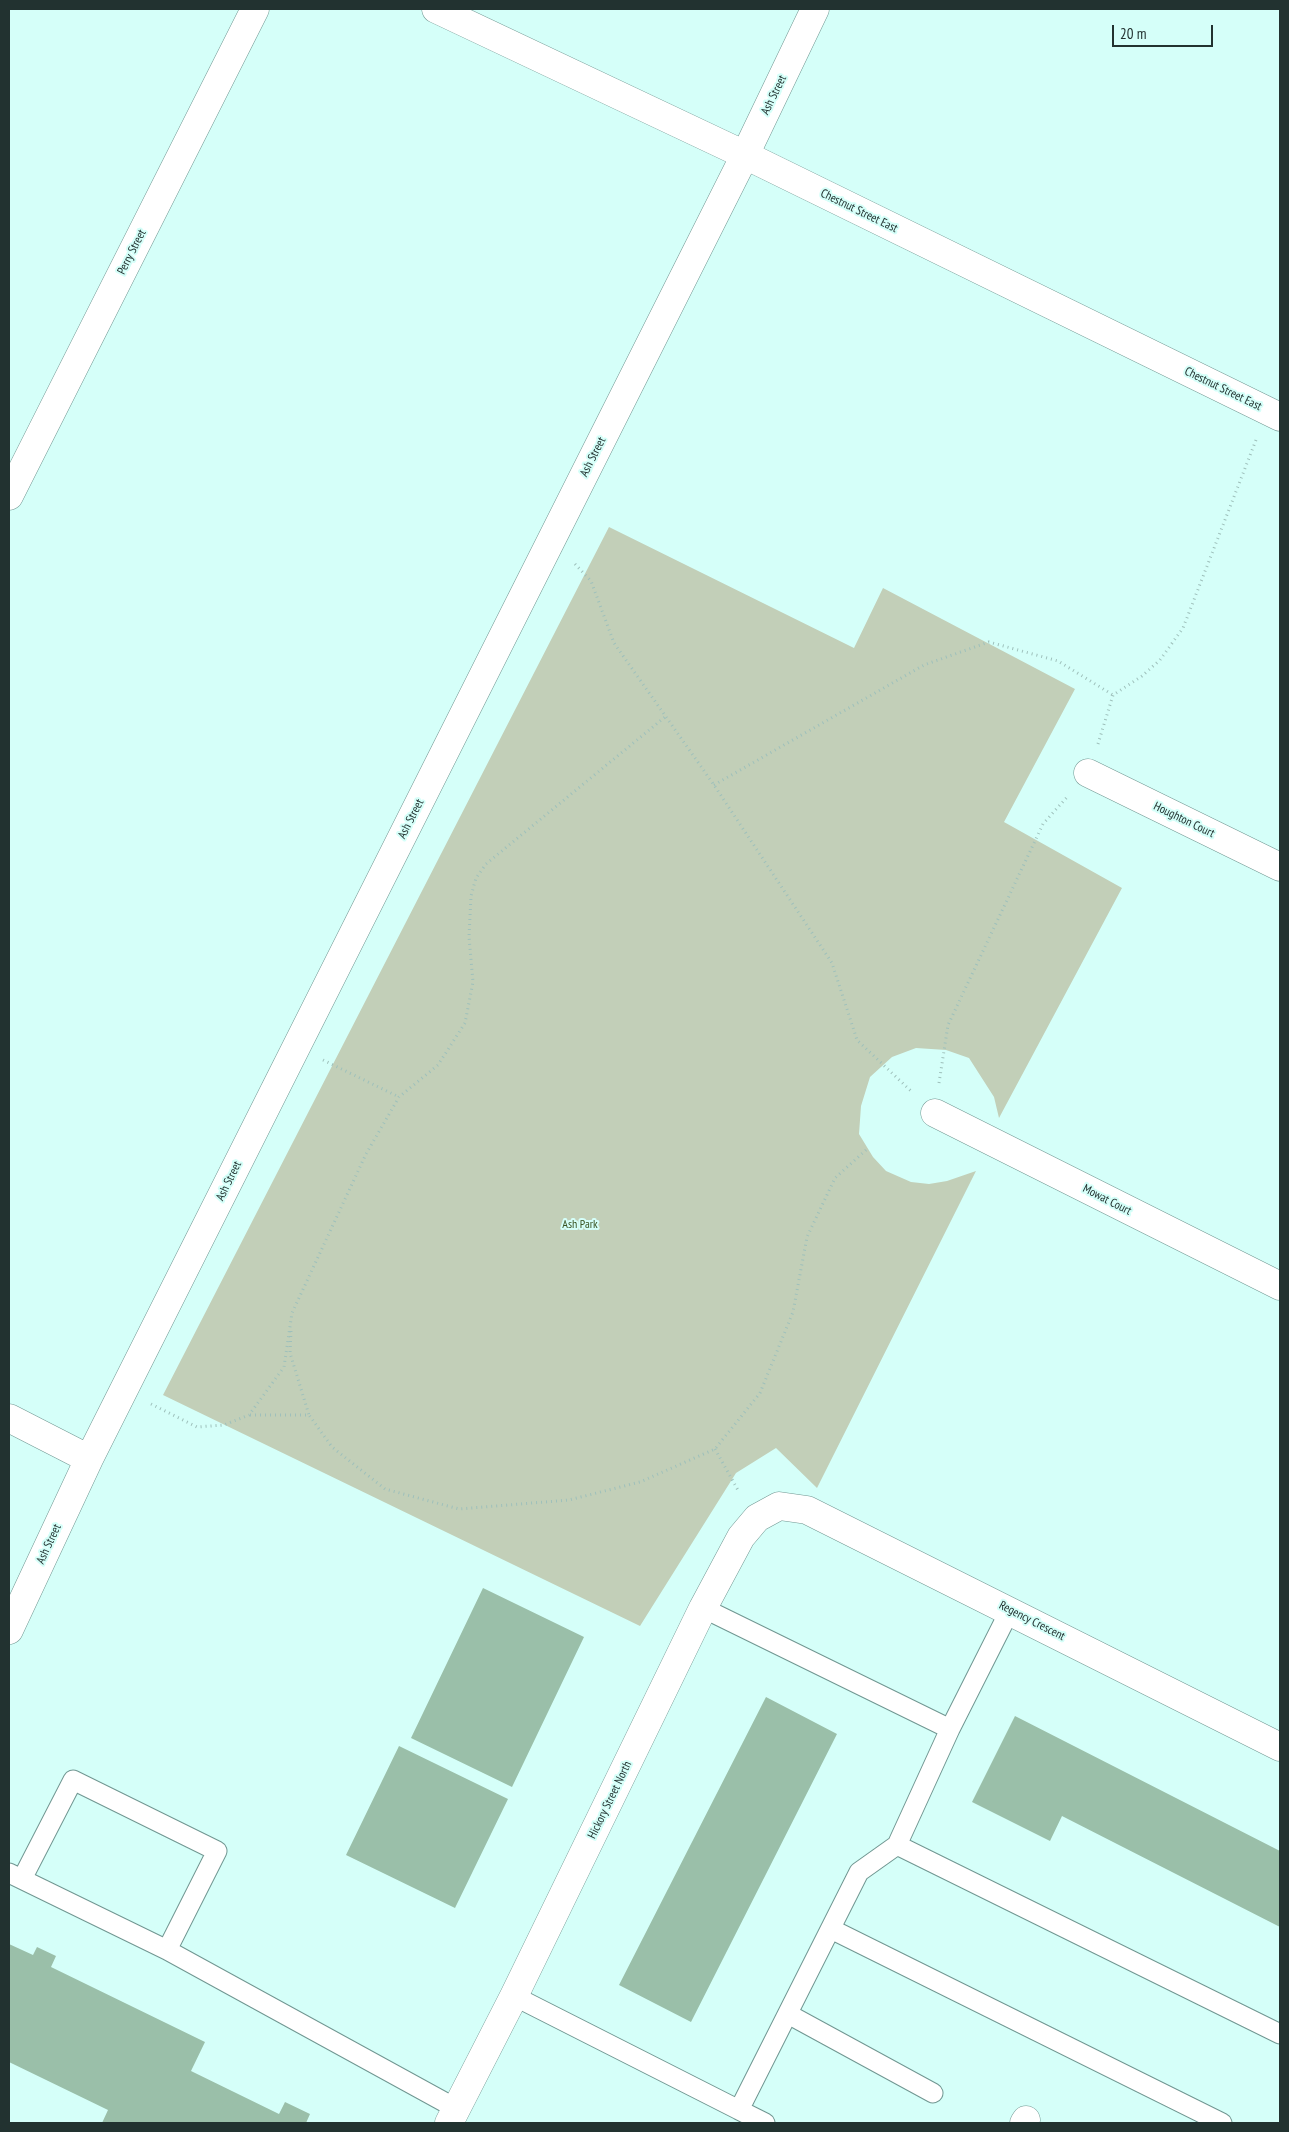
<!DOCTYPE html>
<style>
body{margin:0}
#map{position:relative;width:1289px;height:2132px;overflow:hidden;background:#d5fff9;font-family:"PT Sans Narrow",sans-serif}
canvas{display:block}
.frame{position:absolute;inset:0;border:10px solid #223230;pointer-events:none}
.scale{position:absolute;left:1112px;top:25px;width:101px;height:22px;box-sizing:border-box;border:2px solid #223230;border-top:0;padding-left:6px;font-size:15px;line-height:18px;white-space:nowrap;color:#223230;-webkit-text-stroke:4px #d5fff9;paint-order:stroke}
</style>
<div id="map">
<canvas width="1289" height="2132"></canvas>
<div class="frame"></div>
<div class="scale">20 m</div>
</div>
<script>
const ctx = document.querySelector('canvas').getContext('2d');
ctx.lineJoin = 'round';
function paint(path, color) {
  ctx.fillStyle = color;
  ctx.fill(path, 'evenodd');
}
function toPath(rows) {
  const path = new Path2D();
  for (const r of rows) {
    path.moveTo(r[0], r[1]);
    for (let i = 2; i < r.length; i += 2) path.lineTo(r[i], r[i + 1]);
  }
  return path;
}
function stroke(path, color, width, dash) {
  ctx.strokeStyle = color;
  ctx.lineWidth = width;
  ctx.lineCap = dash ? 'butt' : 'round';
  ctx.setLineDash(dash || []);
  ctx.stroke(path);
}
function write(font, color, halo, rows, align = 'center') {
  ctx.font = font + ' "PT Sans Narrow",sans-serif';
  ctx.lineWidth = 4;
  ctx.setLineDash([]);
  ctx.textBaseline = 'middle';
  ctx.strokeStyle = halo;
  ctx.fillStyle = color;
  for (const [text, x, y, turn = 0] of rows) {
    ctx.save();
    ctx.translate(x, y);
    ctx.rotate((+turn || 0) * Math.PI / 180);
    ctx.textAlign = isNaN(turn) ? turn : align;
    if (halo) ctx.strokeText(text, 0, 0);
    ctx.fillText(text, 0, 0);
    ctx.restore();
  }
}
paint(toPath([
 [609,527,854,648,883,588,1075,689,1004,822,1122,888,999,1118,994,1097,969,1058,946,1050,916,1048,892,1057,870,1077,861,1106,859,1134,873,1157,886,1171,911,1182,929,1184,947,1181,976,1171,817,1488,776,1448,736,1473,640,1626,163,1395]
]), '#c2cfb8');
paint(toPath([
 [483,1588,584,1637,512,1787,411,1738],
 [766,1697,837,1734,691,2022,619,1985],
 [1015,1716,1280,1851,1280,1927,1062,1816,1050,1841,972,1802],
 [399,1746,508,1799,455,1908,346,1855],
 [9,1944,33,1955,37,1947,56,1956,51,1967,205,2042,191,2071,279,2114,285,2102,310,2114,306,2123,102,2123,108,2110,9,2062]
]), '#9abfa9');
const service = toPath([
 [703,1608,950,1729,1010,1610],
 [897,1845,1280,2034],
 [9,1873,167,1950,457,2109],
 [22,1879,73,1780,217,1851,167,1950],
 [831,1929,1222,2123],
 [514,1996,739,2110,859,1872,897,1845,950,1729],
 [788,2014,933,2093],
 [739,2110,765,2123]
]);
const minor = toPath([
 [436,9,745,155,1280,417],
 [9,496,255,9],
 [1088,773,1280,867],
 [935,1113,1280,1286],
 [9,1418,89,1459],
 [9,1630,89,1459,745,155,815,9],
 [449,2123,514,1996,703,1608,741,1537,757,1518,779,1506,807,1510,1280,1747],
 [1024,2123,1026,2120]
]);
stroke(service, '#719792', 21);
stroke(minor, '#719792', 29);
stroke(toPath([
 [575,564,591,581,614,643,714,785,832,963,857,1040,912,1092],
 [1098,744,1113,695,1142,676,1160,660,1183,628,1256,440],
 [714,785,924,665,989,642,1058,661,1113,695],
 [323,1060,399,1097],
 [939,1083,948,1025,1043,824,1068,796],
 [291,1331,290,1353,309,1415],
 [151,1404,197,1427,224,1425,249,1415,284,1367,292,1313,366,1154,399,1097,438,1065,465,1023,473,982,469,937,471,896,476,878,486,864,665,717],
 [250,1415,309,1415,332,1447,385,1489,459,1509,569,1500,640,1482,715,1449,760,1393,793,1312,807,1237,835,1178,866,1150],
 [715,1449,739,1492]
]), '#9ec0bb', 3, [1, 4]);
stroke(service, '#fff', 19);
stroke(minor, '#fff', 28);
write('12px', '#223230', '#d5fff9', [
 ["Ash Street",774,95,-64],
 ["Chestnut Street East",859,211,26],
 ["Perry Street",132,252,-63],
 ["Chestnut Street East",1223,389,26],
 ["Ash Street",593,457,-63],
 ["Ash Street",411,819,-63],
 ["Houghton Court",1184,820,26],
 ["Ash Street",229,1181,-64],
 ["Mowat Court",1107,1200,27],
 ["Ash Street",49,1544,-65],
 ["Regency Crescent",1032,1621,27],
 ["Hickory Street North",610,1800,-64]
]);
write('12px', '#395321', '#d5fff9', [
 ["Ash Park",580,1225]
]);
</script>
